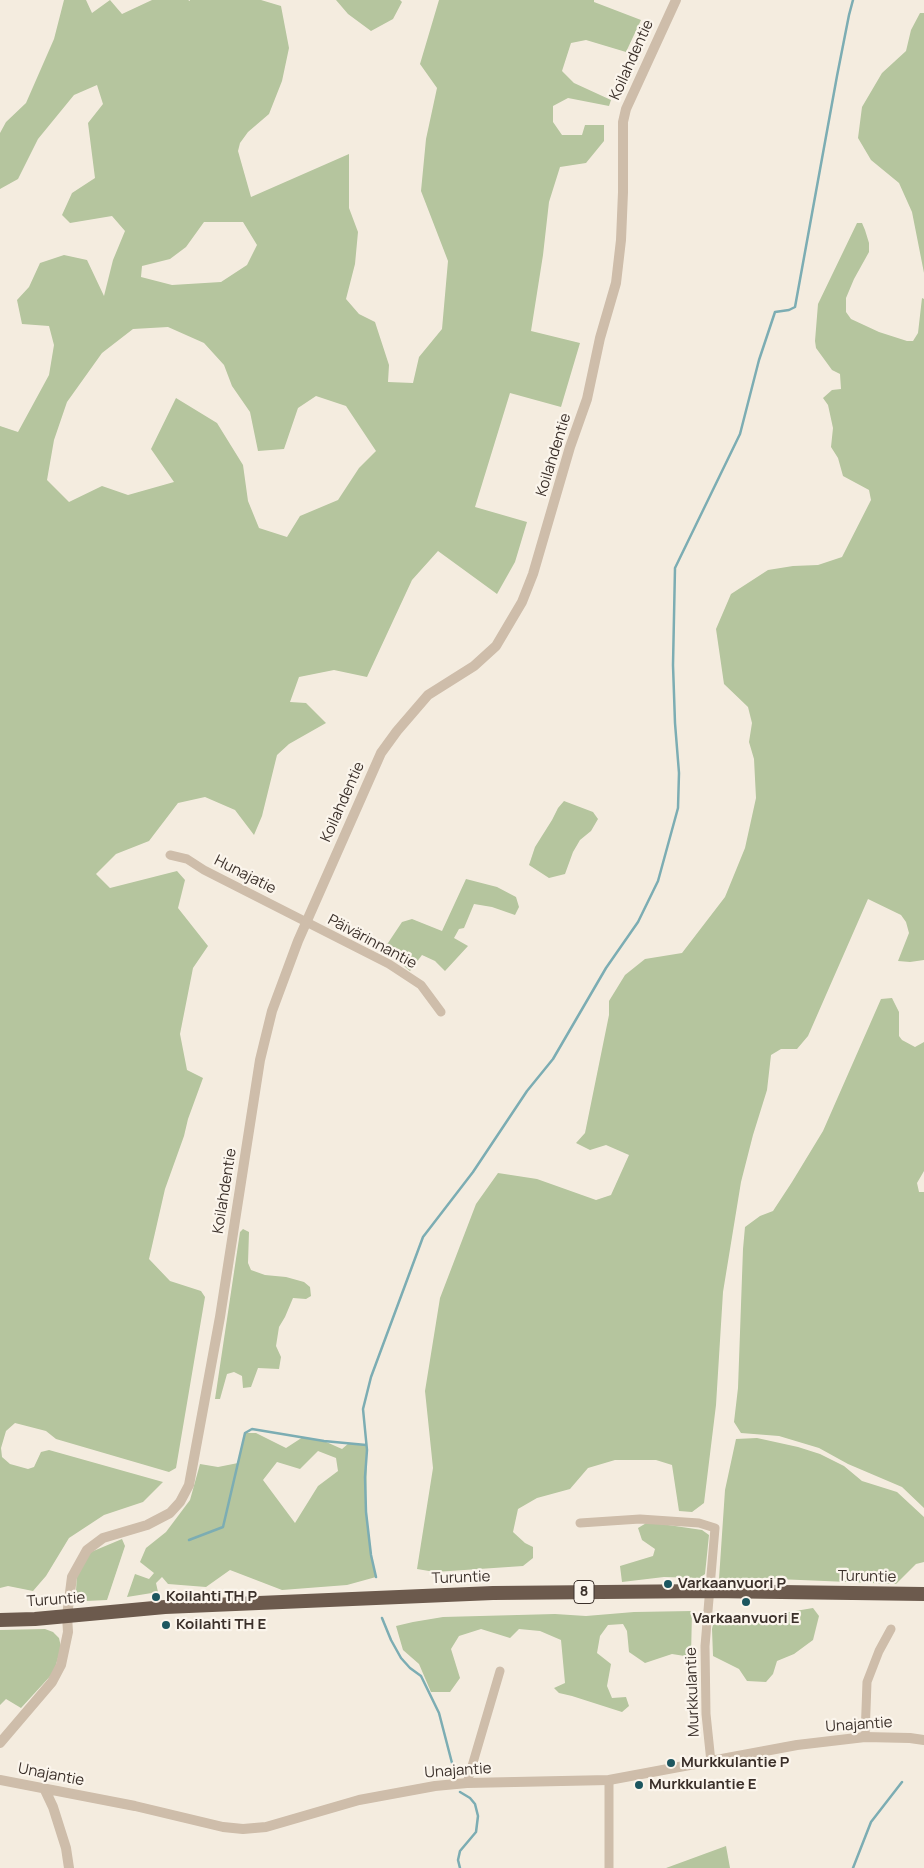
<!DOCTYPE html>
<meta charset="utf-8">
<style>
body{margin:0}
canvas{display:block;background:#f4ecdf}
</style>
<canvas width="924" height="1868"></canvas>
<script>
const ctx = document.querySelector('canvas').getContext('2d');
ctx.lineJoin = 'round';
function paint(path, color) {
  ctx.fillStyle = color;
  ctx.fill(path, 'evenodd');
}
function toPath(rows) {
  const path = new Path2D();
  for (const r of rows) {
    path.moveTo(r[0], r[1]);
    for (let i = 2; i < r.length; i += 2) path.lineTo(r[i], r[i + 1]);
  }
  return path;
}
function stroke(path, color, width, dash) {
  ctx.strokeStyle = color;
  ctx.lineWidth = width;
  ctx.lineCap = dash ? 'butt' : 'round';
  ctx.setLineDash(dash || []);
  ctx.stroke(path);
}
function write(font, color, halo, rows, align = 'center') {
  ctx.font = font + ' Manrope,sans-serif';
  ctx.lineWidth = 4.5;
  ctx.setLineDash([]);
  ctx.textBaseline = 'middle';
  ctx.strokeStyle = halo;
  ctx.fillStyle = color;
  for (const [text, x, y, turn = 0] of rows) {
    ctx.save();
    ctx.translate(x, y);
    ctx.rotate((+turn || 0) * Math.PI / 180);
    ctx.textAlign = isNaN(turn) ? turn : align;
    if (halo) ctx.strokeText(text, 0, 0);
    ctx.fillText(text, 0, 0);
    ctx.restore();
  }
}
paint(toPath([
 [64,0,86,0,92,13,110,0,122,14,152,0,188,0,190,1,190,0,261,0,281,6,289,48,282,81,269,114,248,132,240,143,238,151,251,197,349,154,349,208,358,232,355,264,346,299,359,314,375,322,389,365,388,382,413,383,419,357,442,329,448,261,421,191,426,139,437,88,420,64,439,0,594,0,594,2,641,20,626,52,586,40,571,43,562,71,574,83,611,100,609,106,568,98,553,106,553,122,562,135,582,135,585,125,604,125,604,141,586,163,560,167,549,202,543,255,531,331,580,343,561,407,510,393,475,507,527,522,515,562,497,594,438,551,412,580,367,677,334,670,299,677,290,702,306,703,326,723,289,744,277,755,262,816,254,835,235,810,205,797,178,803,149,841,116,854,96,874,110,888,177,871,185,880,178,908,208,946,193,968,180,1034,187,1070,203,1078,188,1119,184,1136,165,1189,149,1259,170,1281,201,1291,205,1297,176,1468,169,1472,56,1439,46,1431,15,1423,6,1431,1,1448,2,1457,10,1464,28,1469,34,1467,41,1452,49,1450,163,1482,143,1502,104,1515,69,1538,46,1576,33,1591,8,1586,0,1588,0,426,18,432,49,375,54,345,49,326,22,324,17,300,29,287,40,263,64,255,87,260,104,296,113,260,125,231,112,216,70,223,62,215,72,193,95,178,88,123,103,104,97,85,74,95,38,139,18,179,0,189,0,133,6,122,26,103,54,39],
 [204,222,243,222,257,245,247,265,221,282,172,285,141,277,142,266,170,259,186,247],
 [168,327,204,343,224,365,232,386,250,412,258,451,284,449,298,408,316,396,346,406,376,451,359,468,338,500,300,516,287,537,259,528,248,501,243,465,217,423,176,398,151,449,174,482,128,495,102,486,69,502,47,480,54,440,67,402,102,353,133,329],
 [336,0,400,0,402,2,393,19,371,31,348,14],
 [920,13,924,13,924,273,912,212,899,183,871,160,858,138,862,107,882,73,906,51,911,30],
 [857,223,862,223,865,230,869,243,869,252,854,279,846,298,846,312,851,319,879,332,907,341,913,341,918,333,922,298,924,299,924,960,910,962,898,961,909,933,906,922,901,915,868,899,808,1036,797,1049,781,1049,771,1055,767,1090,753,1135,741,1182,723,1292,716,1405,704,1503,692,1512,679,1511,672,1465,656,1460,615,1460,588,1468,570,1489,537,1498,518,1509,513,1532,525,1543,533,1547,533,1558,523,1566,435,1572,417,1569,433,1468,425,1391,440,1298,476,1204,498,1173,537,1179,596,1200,611,1195,629,1155,606,1145,590,1150,576,1143,585,1133,609,1015,609,1001,625,975,645,959,682,953,725,897,745,848,756,798,754,759,749,742,752,723,748,707,724,684,716,629,731,594,768,570,793,566,818,565,842,557,871,500,869,490,843,476,838,458,831,447,833,428,828,405,823,398,832,390,841,389,840,374,832,370,816,348,815,341,818,304],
 [564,801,593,812,598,819,591,831,580,840,573,852,565,874,549,878,529,865,535,847,552,820,558,808],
 [466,879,497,887,516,897,519,907,515,915,492,907,474,904,464,928,459,929,454,938,468,946,445,971,435,961,422,955,410,971,393,957,382,952,402,922,412,919,442,931],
 [892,998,899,1012,899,1036,902,1040,915,1047,924,1042,924,1171,917,1183,919,1192,924,1192,924,1508,902,1487,848,1464,819,1448,779,1436,741,1433,734,1422,738,1388,743,1249,745,1227,760,1216,773,1211,792,1182,823,1131,881,999],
 [243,1229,249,1232,248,1263,251,1270,265,1275,286,1277,304,1282,310,1287,311,1296,306,1299,293,1298,285,1317,279,1327,276,1346,281,1357,279,1369,258,1368,251,1387,243,1388,242,1376,234,1372,227,1374,220,1399,215,1399,240,1232],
 [245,1433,256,1433,286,1448,303,1437,324,1441,342,1449,349,1443,367,1445,366,1512,371,1555,376,1577,347,1585,282,1590,230,1570,206,1587,168,1584,162,1577,156,1583,158,1592,127,1597,135,1574,149,1579,154,1573,140,1562,146,1548,166,1532,190,1500,200,1464,218,1467,238,1463],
 [318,1451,336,1458,338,1471,318,1486,295,1523,263,1480,277,1462,300,1469],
 [757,1438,798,1447,820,1454,844,1466,862,1481,897,1492,924,1517,924,1562,916,1564,896,1584,753,1578,719,1579,725,1490,736,1439],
 [648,1522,702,1530,709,1535,705,1574,700,1578,664,1577,622,1582,620,1566,653,1556,655,1549,642,1540,638,1528],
 [122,1539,125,1546,107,1600,86,1601,76,1591,77,1573,91,1552],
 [813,1608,819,1616,813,1640,794,1654,777,1661,773,1674,766,1682,747,1681,739,1669,713,1656,712,1629,714,1620,736,1621],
 [692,1611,691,1657,672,1654,645,1663,629,1652,627,1631,623,1624,608,1625,600,1636,597,1653,611,1664,607,1686,612,1698,626,1697,629,1706,622,1712,572,1696,559,1693,554,1688,565,1683,561,1640,540,1631,519,1629,510,1638,481,1629,459,1636,451,1649,460,1678,450,1692,431,1692,419,1664,403,1650,396,1626,413,1622,443,1617,555,1614,586,1616,634,1612],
 [45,1629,53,1632,59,1638,61,1647,54,1672,21,1708,6,1699,0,1705,0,1630],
 [726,1846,730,1868,666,1868]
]), '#b5c59e');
stroke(toPath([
 [189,1540,223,1527,245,1433,252,1429,324,1441,366,1445],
 [376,1577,371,1555,366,1512,365,1477,367,1450,363,1409,371,1377,423,1237,473,1172,527,1091,553,1059,606,968,638,922,658,881,678,808,679,773,675,723,673,665,675,568,740,434,759,360,775,312,789,310,795,307,837,76,849,15,853,0],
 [382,1618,391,1640,401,1658,410,1668,421,1676,439,1713,452,1763],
 [460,1868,458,1860,460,1851,476,1832,478,1816,475,1804,470,1798,460,1792],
 [853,1868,871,1822,902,1782]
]), '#7cadb3', 2.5);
stroke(toPath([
 [170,855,187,859,204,870,389,964,421,985,441,1012],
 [580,1523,640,1519,699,1523,715,1528,705,1646,706,1714,711,1762],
 [865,1737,867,1682,879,1651,891,1629],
 [467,1783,500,1671],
 [609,1868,609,1780]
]), '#cebdaa', 9);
stroke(toPath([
 [0,1743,52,1682,61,1665,68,1632,67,1616,72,1577,87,1550,103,1538,147,1525,170,1513,180,1502,189,1485,220,1317,260,1060,272,1011,298,941,381,753,397,731,428,695,474,666,496,646,522,602,533,574,570,447,587,399,600,338,616,283,621,240,623,192,623,122,626,109,676,0],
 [0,1780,135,1806,223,1827,243,1829,266,1827,359,1800,435,1786,467,1783,609,1780,797,1745,865,1737,910,1738,924,1740],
 [45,1790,53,1807,66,1848,69,1868]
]), '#cebdaa', 10);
stroke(toPath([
 [0,1620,35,1619,165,1607,493,1593,710,1591,924,1594]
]), '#6c5a4d', 14);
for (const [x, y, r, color] of [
 [668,1584,5,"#1c565f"],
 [156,1597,5,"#1c565f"],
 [746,1602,5,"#1c565f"],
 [166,1625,5,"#1c565f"],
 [671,1763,5,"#1c565f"],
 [639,1785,5,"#1c565f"]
]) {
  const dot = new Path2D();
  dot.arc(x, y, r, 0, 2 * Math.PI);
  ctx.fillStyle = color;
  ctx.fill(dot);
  stroke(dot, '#fbf5ec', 2);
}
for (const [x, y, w] of [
 [584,1592,20]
]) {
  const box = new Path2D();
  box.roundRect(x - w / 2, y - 11.5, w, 23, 4);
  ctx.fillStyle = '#fbf5ec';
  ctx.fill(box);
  stroke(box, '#3b302a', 1);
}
write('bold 14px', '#3b302a', null, [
 ["8",584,1592]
]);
write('15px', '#3b302a', '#fbf5ec', [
 ["Koilahdentie",632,60,-66],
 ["Koilahdentie",554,455,-73],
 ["Koilahdentie",343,802,-66],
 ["Hunajatie",245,875,27],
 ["Päivärinnantie",372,942,28],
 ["Koilahdentie",225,1191,-81],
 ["Turuntie",867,1577,1],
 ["Turuntie",461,1578,-2],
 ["Turuntie",56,1600,-4],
 ["Murkkulantie",693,1692,-92],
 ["Unajantie",859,1725,-4],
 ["Unajantie",458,1771,-4],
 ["Unajantie",51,1775,11]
]);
write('bold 15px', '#3b302a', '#fbf5ec', [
 ["Varkaanvuori P",678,1584],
 ["Koilahti TH P",166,1597],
 ["Varkaanvuori E",746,1619,"center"],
 ["Koilahti TH E",176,1625],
 ["Murkkulantie P",681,1763],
 ["Murkkulantie E",649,1785]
], 'left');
</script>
